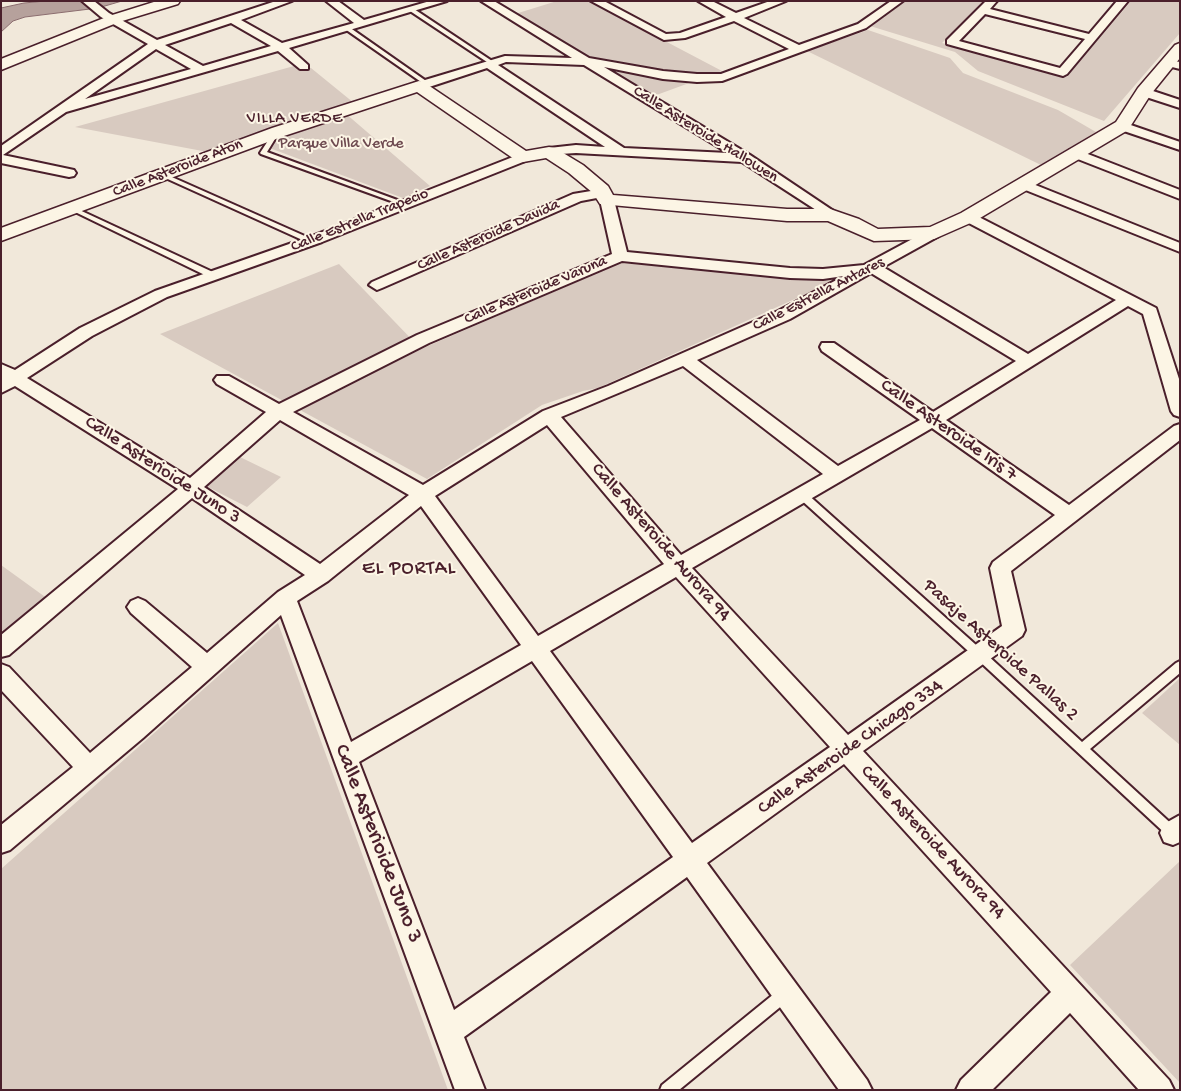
<!DOCTYPE html>
<style>
body{margin:0}
#map{position:relative;width:1181px;height:1091px;overflow:hidden;background:#f1e8da;font-family:"Gochi Hand",sans-serif}
canvas{display:block}
.frame{position:absolute;inset:0;border:2px solid #4a1f2b;pointer-events:none}
</style>
<div id="map">
<canvas width="1181" height="1091"></canvas>
<div class="frame"></div>
</div>
<script>
const ctx = document.querySelector('canvas').getContext('2d');
ctx.lineJoin = 'round';
function paint(path, color) {
  ctx.fillStyle = color;
  ctx.fill(path, 'evenodd');
}
function toPath(rows) {
  const path = new Path2D();
  for (const r of rows) {
    path.moveTo(r[0], r[1]);
    for (let i = 2; i < r.length; i += 2) path.lineTo(r[i], r[i + 1]);
  }
  return path;
}
function stroke(path, color, width, dash) {
  ctx.strokeStyle = color;
  ctx.lineWidth = width;
  ctx.lineCap = dash ? 'butt' : 'round';
  ctx.setLineDash(dash || []);
  ctx.stroke(path);
}
function write(font, color, halo, rows, align = 'center') {
  ctx.font = font + ' "Gochi Hand",sans-serif';
  ctx.lineWidth = 4;
  ctx.setLineDash([]);
  ctx.textBaseline = 'middle';
  ctx.strokeStyle = halo;
  ctx.fillStyle = color;
  for (const [text, x, y, turn = 0] of rows) {
    ctx.save();
    ctx.translate(x, y);
    ctx.rotate((+turn || 0) * Math.PI / 180);
    ctx.textAlign = isNaN(turn) ? turn : align;
    if (halo) ctx.strokeText(text, 0, 0);
    ctx.fillText(text, 0, 0);
    ctx.restore();
  }
}
paint(toPath([
 [557,1,589,1,722,71,651,97,515,14],
 [906,1,986,1,942,43,1067,77,1131,1,1180,1,1180,33,1104,121,978,71,955,52,870,26],
 [868,30,950,58,963,73,1058,110,1096,132,1041,165,807,51],
 [294,66,311,68,354,103,213,153,75,127],
 [345,113,430,186,403,198,259,144],
 [620,263,839,279,598,388,583,391,542,405,427,479,160,334,339,264,421,349],
 [240,457,281,477,247,507,206,486],
 [1,565,48,599,1,636],
 [278,623,448,1090,1,1090,1,869],
 [1180,678,1180,745,1142,713],
 [1180,861,1180,1083,1070,965]
]), '#d8cac0');
const water = toPath([
 [46,1,122,1,98,8,25,17,13,21,1,32,1,8,24,3,46,1]
]);
paint(water, '#b6a19c');
stroke(water, '#8b6d6f', 1);
const lane = toPath([
 [410,9,414,9,495,63,490,64,410,11,410,9],
 [345,27,349,27,429,83,424,84,345,29,345,27],
 [273,133,278,134,267,152,408,204,402,205,261,154,260,153,273,133],
 [161,174,165,174,316,241,315,243,309,243,161,176,161,174],
 [73,207,217,274,218,276,214,278,211,278,71,210,69,209,73,207],
 [802,491,805,492,985,653,1082,742,1176,663,1180,661,1180,673,1090,749,1177,829,1179,833,1177,837,1173,839,1169,837,977,659,799,498,797,495,802,491],
 [785,987,790,989,792,994,790,999,679,1090,660,1090,662,1085,780,989,785,987]
]);
const street = toPath([
 [82,1,94,1,109,13,157,40,276,1,292,1,241,20,282,43,354,23,326,1,338,1,364,20,430,1,447,1,289,48,308,65,308,69,300,69,278,51,66,112,3,155,74,170,76,173,74,176,69,177,1,163,1,146,148,44,101,17,82,1],
 [231,23,271,46,203,66,165,45,231,23],
 [156,49,191,69,85,99,156,49],
 [481,1,494,1,589,58,663,71,697,74,721,74,789,49,734,21,685,38,664,40,591,1,604,1,666,34,680,33,726,17,698,1,712,1,736,13,770,1,786,1,744,18,799,45,858,24,891,1,903,1,866,28,722,81,697,82,663,79,604,67,750,155,835,212,837,215,830,219,742,162,576,153,544,155,542,152,544,149,549,148,576,145,605,147,487,68,423,89,415,89,413,86,415,83,505,56,572,58,481,1],
 [506,62,584,65,728,153,624,148,498,65,506,62],
 [986,1,997,1,990,9,1089,34,1117,1,1128,1,1067,74,1063,76,947,44,947,40,986,1],
 [985,14,1085,39,1060,68,959,41,985,14],
 [1168,60,1180,62,1180,69,1164,65,1164,61,1168,60],
 [1144,88,1180,100,1180,108,1140,95,1138,92,1140,89,1144,88],
 [1122,122,1180,142,1180,150,1118,129,1116,126,1122,122],
 [1075,149,1180,190,1180,199,1070,156,1068,153,1070,150,1075,149],
 [523,153,530,157,528,160,322,242,167,297,92,336,27,378,190,478,266,412,217,384,214,380,217,376,229,376,279,404,417,335,612,254,600,200,602,197,581,201,382,288,377,290,369,285,372,282,573,194,603,189,608,190,610,193,608,196,614,200,627,252,790,268,823,269,864,265,929,230,939,230,941,233,939,236,883,267,1028,354,1116,300,963,220,961,217,963,214,973,214,1156,308,1180,382,1180,417,1174,415,1171,411,1143,314,1128,306,946,420,1069,505,1174,426,1180,424,1180,440,1011,571,1025,630,1022,636,863,751,1169,1080,1174,1090,1139,1090,1070,1013,992,1090,956,1090,961,1080,1051,992,844,764,707,863,867,1080,872,1090,839,1090,687,877,464,1037,485,1090,455,1090,281,615,143,738,10,850,1,853,1,825,73,767,1,690,1,664,9,667,90,753,192,667,131,613,127,607,131,601,138,598,145,601,207,653,278,592,305,575,192,498,9,655,1,657,1,635,178,489,15,386,1,393,1,364,15,370,80,328,155,291,312,236,523,153],
 [622,261,790,278,823,279,844,276,778,311,608,386,543,411,423,485,293,412,429,343,622,261],
 [871,273,1016,361,933,412,834,343,822,343,820,347,822,351,920,420,838,466,697,360,790,319,871,273],
 [683,366,823,474,681,555,561,417,683,366],
 [280,420,409,495,320,564,204,487,280,420],
 [547,425,664,564,538,636,435,496,547,425],
 [932,428,1055,515,993,562,990,568,1002,626,848,735,692,568,932,428],
 [421,506,521,645,351,742,297,601,328,581,421,506],
 [676,577,830,747,692,843,550,651,676,577],
 [532,661,673,857,454,1010,359,762,532,661],
 [1023,180,1180,243,1180,252,1018,187,1016,184,1023,180],
 [1180,815,1180,842,1173,845,1164,842,1160,833,1164,824,1180,815]
]);
const secondary = toPath([
 [157,1,180,1,178,4,119,22,1,70,1,59,109,16,157,1],
 [1180,43,1180,58,1151,94,1128,130,975,221,934,239,874,241,828,221,787,221,600,204,593,193,569,173,546,158,523,162,517,161,417,92,284,136,1,241,1,228,272,128,419,81,425,83,526,151,549,147,555,148,583,165,608,186,613,195,787,209,830,209,859,219,878,229,930,227,961,213,1116,122,1138,88,1175,45,1180,43]
]);
stroke(lane, '#4a1f2b', 4);
stroke(street, '#4a1f2b', 4);
stroke(secondary, '#4a1f2b', 3);
paint(lane, '#fcf5e5');
paint(street, '#fcf5e5');
paint(secondary, '#fcf5e5');
ctx.letterSpacing = '1px';
write('16px', '#4a1f2b', '#fcf5e5', [
 ["VILLA VERDE",295,120]
]);
ctx.letterSpacing = '0px';
write('16px', '#4a1f2b', '#fcf5e5', [
 ["Calle Asteroide Hallowen",705,135,32],
 ["Calle Asteroide Aton",178,169,-21],
 ["Calle Estrella Trapecio",360,221,-22],
 ["Calle Asteroide Davida",489,236,-24],
 ["Calle Asteroide Varuna",536,291,-23],
 ["Calle Estrella Antares",819,295,-27]
]);
write('16px', '#6e4a50', '#fcf5e5', [
 ["Parque Villa Verde",341,145]
]);
write('19px', '#4a1f2b', '#fcf5e5', [
 ["Calle Asteroide Iris 7",948,431,35],
 ["Calle Asterioide Juno 3",162,471,33],
 ["Calle Asteroide Aurora 94",660,543,49],
 ["Pasaje Asteroide Pallas 2",1000,651,42],
 ["Calle Asteroide Chicago 334",851,748,-35],
 ["Calle Asteroide Aurora 94",932,843,47]
]);
ctx.letterSpacing = '1px';
write('20px', '#4a1f2b', '#fcf5e5', [
 ["EL PORTAL",409,570]
]);
ctx.letterSpacing = '0px';
write('22px', '#4a1f2b', '#fcf5e5', [
 ["Calle Asterioide Juno 3",377,844,69]
]);
</script>
